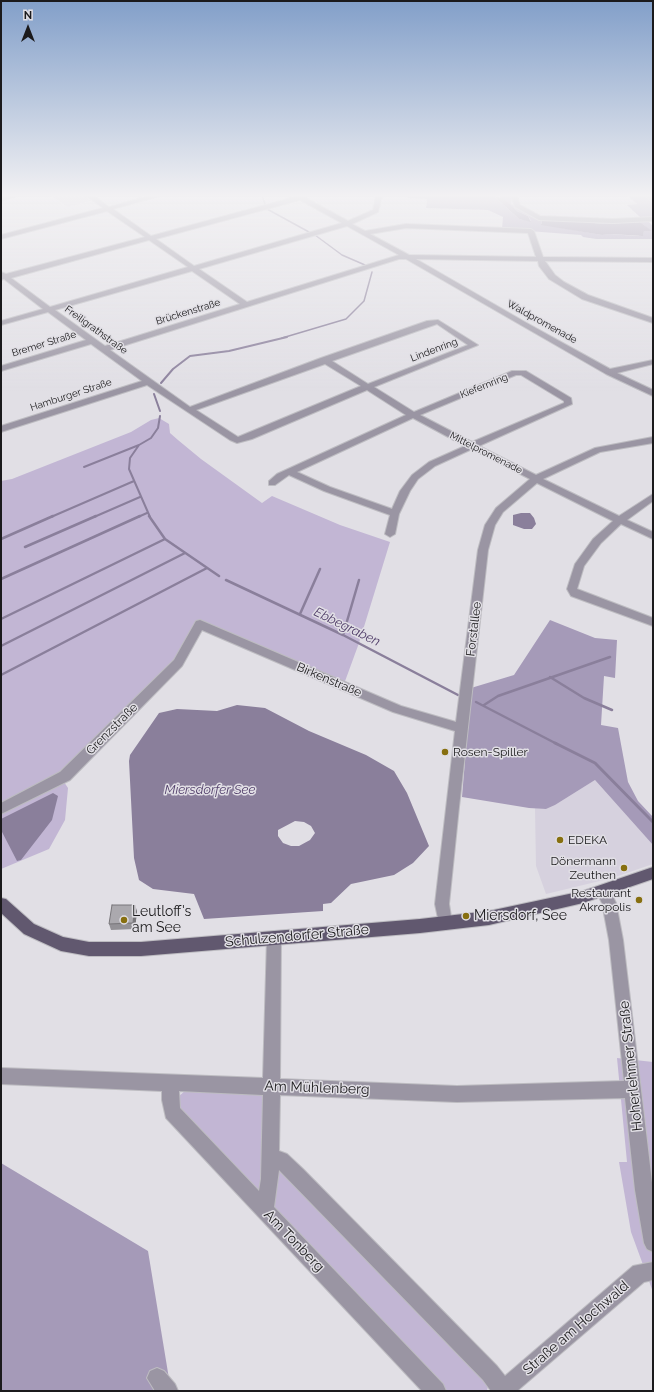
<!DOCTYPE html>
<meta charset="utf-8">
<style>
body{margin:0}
#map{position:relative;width:654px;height:1392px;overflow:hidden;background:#e1dfe5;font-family:Raleway,sans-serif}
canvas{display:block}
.frame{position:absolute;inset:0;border:2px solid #1b1a1c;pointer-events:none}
.north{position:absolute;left:8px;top:8px;width:40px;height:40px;-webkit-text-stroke:3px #e1dfe5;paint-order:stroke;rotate:0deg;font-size:11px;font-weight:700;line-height:16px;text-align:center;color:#1b1a1c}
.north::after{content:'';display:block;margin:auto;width:14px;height:18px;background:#1b1a1c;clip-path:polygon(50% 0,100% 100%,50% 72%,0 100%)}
</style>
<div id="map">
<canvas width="654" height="1392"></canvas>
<div class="frame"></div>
<div class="north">N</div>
</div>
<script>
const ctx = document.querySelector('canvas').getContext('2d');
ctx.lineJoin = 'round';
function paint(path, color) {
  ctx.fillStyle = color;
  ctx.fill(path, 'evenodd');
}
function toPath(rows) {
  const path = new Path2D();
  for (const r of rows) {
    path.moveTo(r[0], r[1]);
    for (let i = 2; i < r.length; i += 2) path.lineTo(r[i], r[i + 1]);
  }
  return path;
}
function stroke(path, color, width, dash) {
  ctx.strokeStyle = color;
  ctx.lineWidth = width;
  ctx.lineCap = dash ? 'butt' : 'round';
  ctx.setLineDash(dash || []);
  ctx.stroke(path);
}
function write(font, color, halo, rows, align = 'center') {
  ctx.font = font + ' Raleway,sans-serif';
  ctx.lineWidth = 3;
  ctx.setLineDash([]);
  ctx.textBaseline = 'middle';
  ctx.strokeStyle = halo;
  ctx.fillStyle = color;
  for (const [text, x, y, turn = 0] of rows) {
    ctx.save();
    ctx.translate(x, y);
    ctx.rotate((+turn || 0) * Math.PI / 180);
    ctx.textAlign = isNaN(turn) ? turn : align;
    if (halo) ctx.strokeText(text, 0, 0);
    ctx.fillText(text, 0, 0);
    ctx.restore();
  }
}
paint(toPath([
 [52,196,84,196,91,201,67,207],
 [595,780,653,845,653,864,612,878,546,894,536,866,535,808,546,809,555,805]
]), '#d6d1de');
paint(toPath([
 [159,418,169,424,170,433,178,440,201,459,262,503,272,496,340,525,390,542,359,643,344,684,201,620,177,662,60,776,68,788,65,820,49,849,1,869,1,481,12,479,131,432,151,420],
 [617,1058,653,1062,653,1292,631,1232,619,1162,627,1162],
 [186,1090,205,1092,245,1094,259,1091,265,1096,261,1189,255,1190,178,1112,178,1097],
 [280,1170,481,1368,488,1386,487,1391,442,1391,276,1213,274,1205,276,1174]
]), '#c2b6d4');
paint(toPath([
 [408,196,494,196,519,219,531,221,528,216,517,211,499,196,512,196,511,204,541,220,549,218,648,221,653,226,653,239,596,239,583,237,581,235,502,229,503,217,488,210,426,208,427,199,408,198],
 [555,219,604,224,640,222,651,231,644,231,643,235,638,236,610,234,602,235,541,224,542,221],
 [628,196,646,196,653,203,653,218,642,219,627,205,637,204],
 [550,620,595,638,617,640,615,678,604,676,601,725,618,728,628,782,638,801,653,817,653,845,595,780,555,805,546,809,529,808,462,797,471,688,514,675],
 [1,1163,148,1251,171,1391,1,1391]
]), '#a59ab8');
paint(toPath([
 [494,196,503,198,517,211,528,216,531,222,519,219],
 [555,219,604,224,640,222,652,231,644,231,643,236,611,234,602,235,541,225,542,221],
 [521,513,530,513,534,518,536,524,532,529,524,529,513,525,513,515],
 [237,705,265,708,309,731,366,755,394,771,407,793,429,846,413,863,394,875,351,884,331,903,323,904,323,911,204,919,194,894,153,889,139,880,134,858,129,761,130,755,159,713,177,709,217,711],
 [295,821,304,822,311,826,315,833,310,840,299,846,291,846,283,843,278,836,278,830],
 [53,793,58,796,52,820,21,860,17,861,1,830,1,819]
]), '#8a7f9b');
stroke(toPath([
 [262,196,267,209,309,232],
 [315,235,342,255,365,265],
 [282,338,346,319,364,301,372,272]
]), '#8a7f9b', 1.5);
stroke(toPath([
 [161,383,173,369,190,356,229,351,287,337],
 [154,394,160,411],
 [84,467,139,445],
 [51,517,134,481],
 [94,517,140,497],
 [138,517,147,513],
 [150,517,129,469,130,458,139,445,151,438,158,428,160,416]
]), '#8a7f9b', 2);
stroke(toPath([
 [149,516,165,539,219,576],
 [1,539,53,516],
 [25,547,96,516],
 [1,579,140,516],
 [226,580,343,635,458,695],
 [300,614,320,569],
 [1,619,165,539],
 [343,635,359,580],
 [1,646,185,553],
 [1,675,207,568],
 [550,677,584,698,612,710],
 [476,702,557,744],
 [484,705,498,696,610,657]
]), '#8a7f9b', 2.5);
stroke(toPath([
 [555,743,595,763,653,822]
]), '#8a7f9b', 3);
const minor = toPath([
 [15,196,14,197,1,201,1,197,15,196],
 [87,196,94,196,109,207,149,196,160,196,113,209,151,236,295,197,294,196,302,196,348,221,373,210,376,196,382,196,378,212,352,224,365,231,406,224,531,229,534,231,543,257,653,258,653,262,545,261,555,275,564,282,588,295,653,318,653,323,582,299,549,279,539,266,538,261,416,259,525,322,610,369,653,360,653,364,617,373,653,390,653,396,606,374,406,259,399,259,110,350,190,407,321,358,427,321,438,320,478,345,374,387,414,412,512,371,526,371,571,398,572,404,479,446,536,475,595,448,653,437,653,443,600,452,543,479,619,516,653,494,653,501,627,520,653,532,653,539,621,524,601,543,584,566,577,589,653,618,653,626,571,596,567,589,575,564,593,539,613,521,537,483,503,512,495,525,488,550,459,807,449,904,452,923,450,928,445,930,440,928,435,904,455,731,393,712,202,630,182,666,70,780,1,814,1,803,60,772,174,660,196,621,200,620,401,706,456,722,478,550,485,525,496,508,530,479,472,449,435,466,418,479,410,491,399,514,395,534,390,537,385,534,390,515,324,491,289,475,275,485,269,485,269,481,277,474,406,415,367,390,252,439,237,443,230,440,147,385,1,432,1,426,142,381,91,344,1,371,1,366,86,340,48,312,1,325,1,321,43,309,4,279,1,280,1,272,6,274,145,237,107,211,1,239,1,235,103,208,87,196],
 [300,200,342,223,194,266,156,239,300,200],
 [347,226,399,255,247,302,199,269,347,226],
 [406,228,528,233,536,257,409,255,370,234,406,228],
 [149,240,188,267,50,307,11,278,149,240],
 [192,271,240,304,105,346,55,310,192,271],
 [437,324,468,345,368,384,332,361,437,324],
 [325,364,361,386,238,437,196,410,325,364],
 [516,375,521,375,564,401,564,403,472,442,420,415,516,375],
 [413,418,465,446,429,462,412,475,400,491,392,509,330,487,297,472,413,418],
 [511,196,517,196,520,205,540,216,613,219,653,217,653,221,613,223,539,220,515,207,511,196],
 [646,196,653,196,653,202,651,201,646,196],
 [603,885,608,887,616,903,623,940,653,1191,653,1252,647,1249,644,1243,635,1190,625,1098,457,1102,280,1095,279,1151,287,1154,303,1169,497,1366,505,1376,633,1266,653,1262,653,1280,644,1282,517,1391,491,1391,483,1380,279,1170,274,1207,443,1384,446,1391,422,1391,166,1118,162,1100,162,1091,1,1084,1,1068,263,1078,267,938,269,933,274,931,279,933,281,938,280,1079,457,1086,624,1081,609,940,602,903,596,891,598,887,603,885],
 [179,1091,263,1095,261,1179,259,1191,180,1108,179,1091],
 [157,1368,164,1371,175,1384,178,1391,155,1391,147,1378,150,1371,157,1368]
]);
const major = toPath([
 [653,867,653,879,583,903,489,925,420,933,141,956,89,956,61,951,24,934,1,913,1,898,6,899,34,924,63,937,89,942,141,942,420,919,489,911,583,891,653,867]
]);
stroke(minor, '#bdbcc1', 2);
stroke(major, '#bdbcc1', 2);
paint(minor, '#9a95a3');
paint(major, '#61586f');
paint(toPath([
 [137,911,135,929,111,930,109,924]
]), '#939196');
paint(toPath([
 [135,905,137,911,135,929,133,923]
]), '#78767a');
const building = toPath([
 [112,905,135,905,133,923,109,924,112,905]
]);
paint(building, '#aba9ae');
stroke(building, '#78767a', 1);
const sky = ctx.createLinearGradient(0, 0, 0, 391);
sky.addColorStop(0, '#829fc9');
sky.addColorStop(0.5, '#f2f1f3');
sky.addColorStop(1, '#f2f1f300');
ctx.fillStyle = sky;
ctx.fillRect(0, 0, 654, 391);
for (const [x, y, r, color] of [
 [445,752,4,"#876f0f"],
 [560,840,4,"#876f0f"],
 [624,868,4,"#876f0f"],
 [639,900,4,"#876f0f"],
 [466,916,4,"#876f0f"],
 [124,920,4,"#876f0f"]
]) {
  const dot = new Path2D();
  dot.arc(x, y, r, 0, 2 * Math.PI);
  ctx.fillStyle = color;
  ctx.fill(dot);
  stroke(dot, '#e1dfe5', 1.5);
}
write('10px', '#1b1a1c', '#e1dfe5', [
 ["Brückenstraße",188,312,-17],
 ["Waldpromenade",542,322,29],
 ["Freiligrathstraße",96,330,36],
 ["Bremer Straße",44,344,-17],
 ["Lindenring",434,350,-21],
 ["Kiefernring",484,386,-22],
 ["Hamburger Straße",71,395,-18],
 ["Mittelpromenade",486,453,27]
]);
write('12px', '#1b1a1c', '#e1dfe5', [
 ["Forstallee",474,629,-83],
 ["Birkenstraße",329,680,23],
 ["Grenzstraße",112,729,-45]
]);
write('12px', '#1b1a1c', '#e1dfe5', [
 ["Rosen-Spiller",453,752],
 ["EDEKA",568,840],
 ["Dönermann",616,861,"right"],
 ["Zeuthen",616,875,"right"],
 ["Restaurant",631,893,"right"],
 ["Akropolis",631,907,"right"]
], 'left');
write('italic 13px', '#503d69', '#e1dfe5', [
 ["Ebbegraben",347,627,26],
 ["Miersdorfer See",210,790]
]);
write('14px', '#1b1a1c', '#e1dfe5', [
 ["Leutloff's",132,912],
 ["am See",132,928],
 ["Miersdorf, See",474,916]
], 'left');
write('14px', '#1b1a1c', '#e1dfe5', [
 ["Schulzendorfer Straße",297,936,-5],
 ["Hoherlehmer Straße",631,1066,-96],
 ["Am Mühlenberg",317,1088,2],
 ["Am Tonberg",294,1241,46],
 ["Straße am Hochwald",576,1328,-41]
]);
</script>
